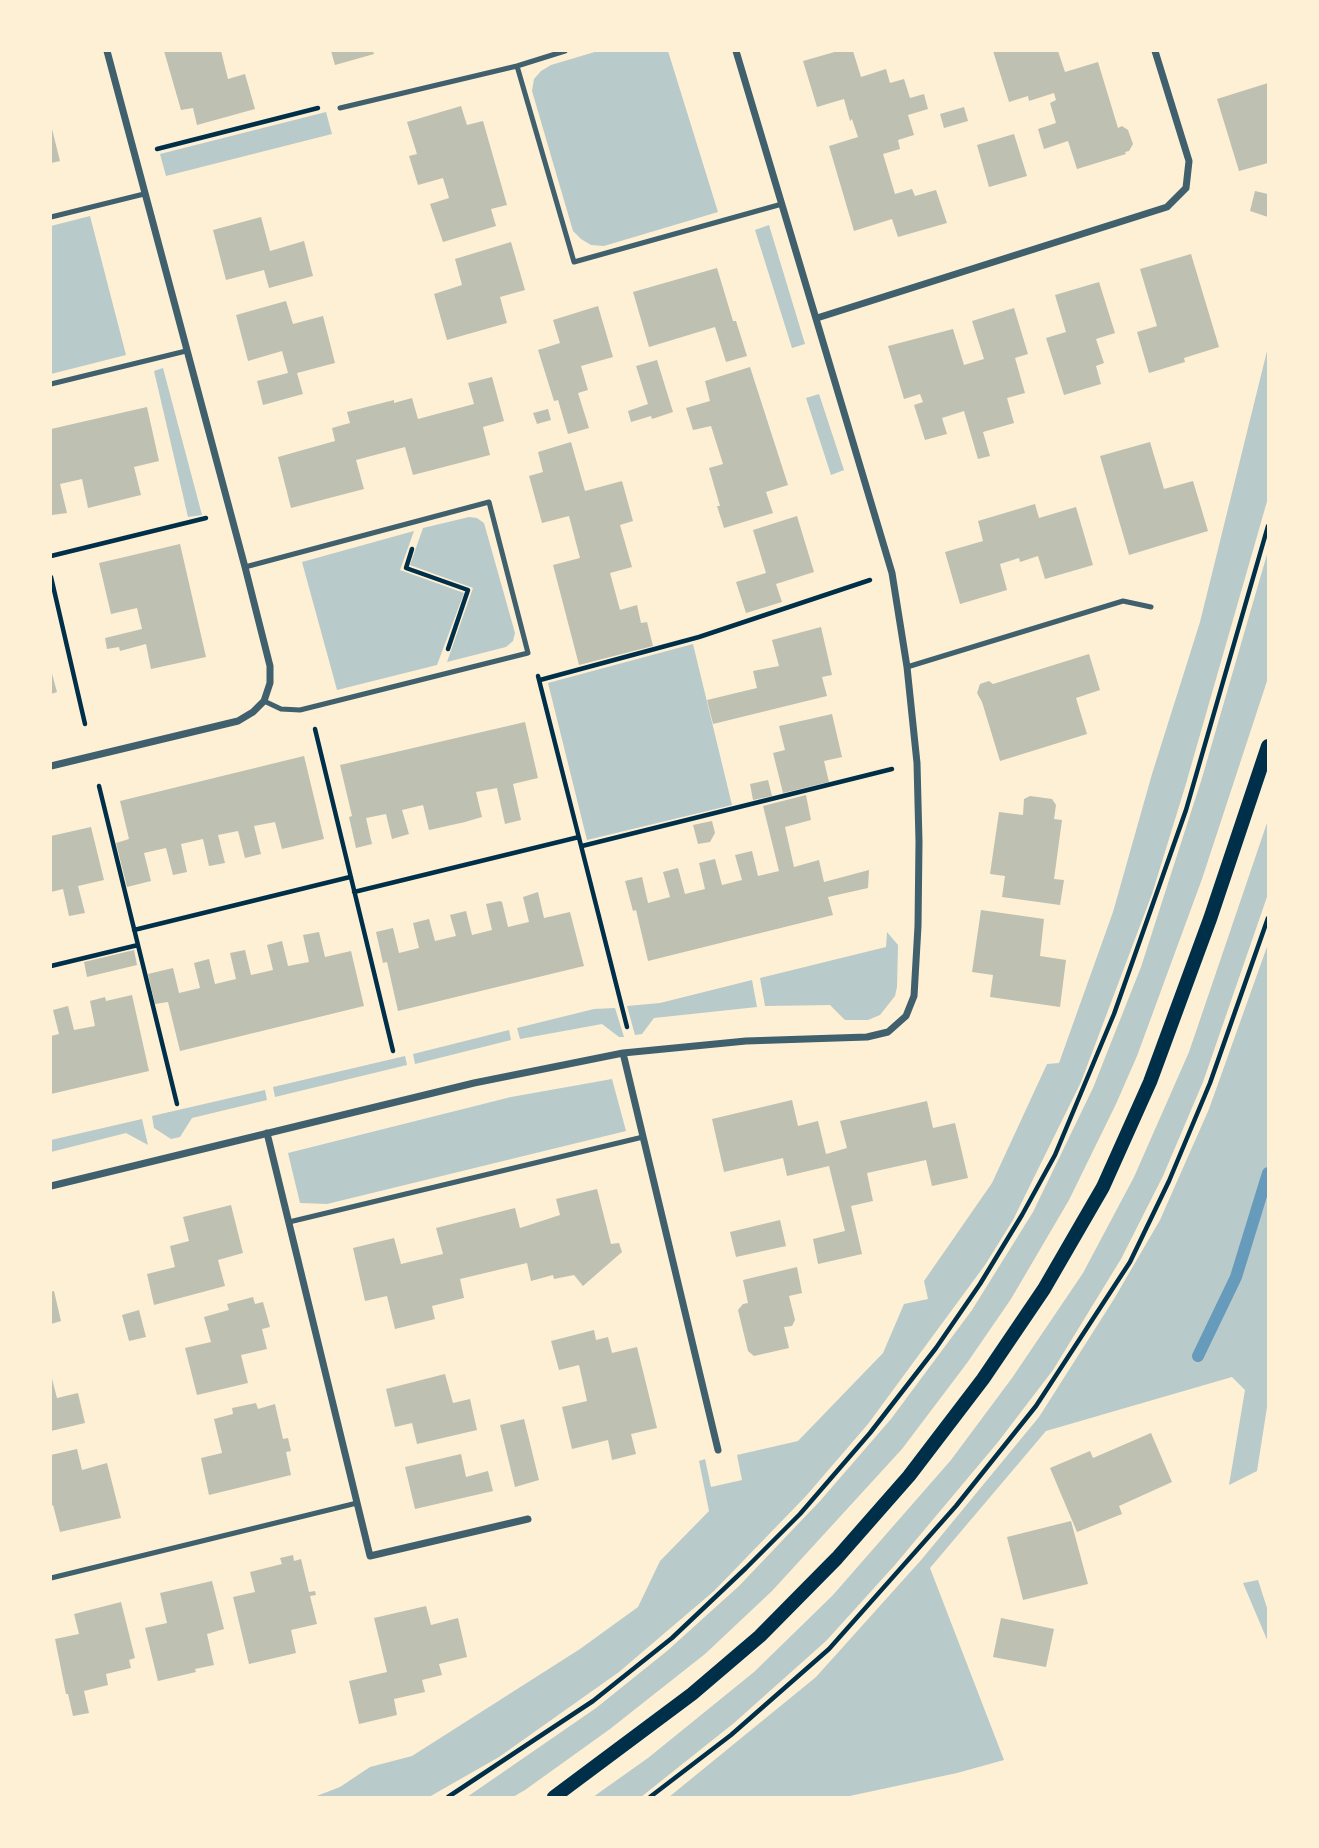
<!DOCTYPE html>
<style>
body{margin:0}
#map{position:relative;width:1319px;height:1848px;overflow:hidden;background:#fdf0d5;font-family:Spectral,serif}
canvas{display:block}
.frame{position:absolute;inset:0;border:52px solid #fdf0d5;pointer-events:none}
</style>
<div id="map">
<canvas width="1319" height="1848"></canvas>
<div class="frame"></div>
</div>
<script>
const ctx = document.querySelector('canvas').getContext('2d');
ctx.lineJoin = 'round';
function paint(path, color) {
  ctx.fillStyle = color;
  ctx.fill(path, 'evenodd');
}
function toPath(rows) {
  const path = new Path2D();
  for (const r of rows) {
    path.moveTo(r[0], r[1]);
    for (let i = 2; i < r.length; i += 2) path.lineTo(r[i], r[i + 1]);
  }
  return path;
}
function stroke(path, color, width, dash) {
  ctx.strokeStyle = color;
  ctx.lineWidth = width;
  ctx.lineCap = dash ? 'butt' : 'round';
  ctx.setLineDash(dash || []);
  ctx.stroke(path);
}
paint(toPath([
 [598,51,668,51,718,212,604,246,591,245,581,239,573,231,532,91,534,79,541,71,551,65],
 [326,112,332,134,166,176,160,154],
 [90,216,126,355,51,374,51,226],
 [769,225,805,344,792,348,755,230],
 [1268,347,1268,498,1185,787,1152,894,1081,1082,1013,1220,985,1265,868,1424,806,1496,714,1591,619,1672,499,1757,429,1797,314,1797,340,1787,370,1767,412,1756,580,1649,638,1607,660,1561,709,1511,699,1461,705,1459,711,1487,742,1480,737,1455,798,1441,883,1353,904,1304,928,1299,924,1281,992,1183,1047,1064,1059,1063,1113,912,1152,774,1200,622],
 [163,368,202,515,188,517,154,371],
 [819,394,844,470,831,475,806,398],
 [469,517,477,518,484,523,515,633,513,641,506,647,447,662,473,588,410,565,423,528],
 [414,531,400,570,464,593,437,665,337,690,302,562],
 [1268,551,1268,678,1202,879,1137,1056,1116,1104,1069,1200,1011,1299,967,1363,902,1449,772,1591,705,1654,610,1729,525,1790,513,1797,467,1797,596,1708,667,1651,739,1586,820,1501,891,1419,972,1310,1033,1212,1093,1088,1141,967,1202,778],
 [693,644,732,805,587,840,548,683],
 [1268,820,1268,894,1203,1082,1163,1176,1121,1259,1053,1370,998,1442,894,1566,826,1641,734,1723,641,1797,593,1797,648,1758,754,1672,833,1595,951,1460,1012,1378,1083,1273,1134,1177,1189,1052],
 [887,932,898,945,897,987,895,996,880,1015,868,1020,845,1020,830,1005,765,1006,760,978,886,947],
 [1268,944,1268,1401,1257,1471,1229,1485,1245,1390,1232,1377,1046,1431,930,1568,1004,1760,957,1773,845,1797,669,1797,816,1677,922,1559,1039,1417,1114,1299,1160,1220,1209,1109],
 [752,980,757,1007,654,1018,642,1034,635,1035,627,1006,660,1003],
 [615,1008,624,1037,619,1037,602,1024,520,1039,517,1028,594,1009],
 [509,1030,511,1040,415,1064,413,1054],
 [405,1056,407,1065,275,1097,273,1087],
 [612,1079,626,1131,327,1204,300,1203,288,1153,511,1097],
 [265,1090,267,1100,192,1118,180,1137,171,1139,154,1128,152,1116],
 [142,1119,148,1145,126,1133,51,1152,51,1140],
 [1258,1580,1268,1611,1268,1642,1243,1583]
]), '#b9caca');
stroke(toPath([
 [1198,1356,1236,1277,1268,1173]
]), '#669bbc', 12);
paint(toPath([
 [164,51,221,51,228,79,245,74,255,109,197,125,193,108,181,110],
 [331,51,373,51,374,54,335,65],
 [838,51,853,51,861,77,886,69,890,83,904,79,910,98,924,94,928,109,908,115,914,135,898,140,900,149,883,154,895,194,912,189,915,196,936,190,947,223,898,237,892,219,854,231,829,146,858,137,852,119,850,121,844,99,817,107,803,61],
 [993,51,1058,51,1065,72,1098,62,1118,128,1122,126,1128,130,1133,144,1129,151,1125,152,1126,154,1077,169,1068,141,1044,149,1038,129,1056,123,1050,103,1056,100,1054,93,1029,101,1028,96,1009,102],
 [1268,83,1268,163,1239,171,1217,99],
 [461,106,467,125,483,121,507,205,491,209,496,226,443,242,430,204,449,198,443,178,418,185,409,156,417,154,407,122],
 [964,107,968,121,944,128,940,114],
 [51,125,60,161,51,163],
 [1014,134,1027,176,989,187,977,145],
 [1255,191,1268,194,1268,217,1250,211],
 [261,217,270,251,304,241,313,276,269,288,264,270,226,280,213,230],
 [511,242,525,290,500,297,507,323,447,340,434,294,462,285,455,259],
 [1191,254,1219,347,1184,358,1185,362,1149,373,1137,332,1157,326,1140,269],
 [717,268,733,321,736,321,747,356,726,362,715,327,649,347,633,292],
 [1099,282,1115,333,1096,339,1104,363,1096,366,1101,384,1064,395,1046,338,1066,332,1055,295],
 [286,301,293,324,323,316,335,363,297,373,303,394,263,405,257,381,288,373,282,351,248,361,236,315],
 [598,306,613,357,581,366,588,390,578,393,589,428,568,434,558,400,554,401,538,350,560,343,553,320],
 [1014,308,1028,354,1015,358,1025,393,1007,398,1014,423,983,432,990,456,978,459,964,411,942,418,947,434,925,440,914,405,923,402,920,394,904,399,888,346,953,329,964,365,984,359,972,321],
 [657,360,673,412,652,419,651,416,631,422,628,411,648,404,636,366],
 [750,367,788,485,766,492,773,513,724,528,717,506,720,506,709,468,723,464,711,426,693,430,686,408,710,401,705,381],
 [492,377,504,421,483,427,490,455,413,475,405,447,356,460,364,489,291,508,278,457,335,441,332,428,350,423,347,412,394,400,394,403,412,398,418,419,474,404,468,383],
 [147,407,159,461,134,467,141,495,88,508,82,479,60,484,67,513,52,515,51,429],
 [548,409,551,420,537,424,533,413],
 [571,442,585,491,622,481,633,521,620,525,632,567,610,573,620,610,637,605,641,623,647,622,653,646,579,665,553,565,580,558,569,516,542,523,529,476,543,472,538,452],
 [1150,442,1164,489,1193,481,1208,531,1129,555,1100,456],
 [1035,504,1039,518,1076,507,1093,565,1045,579,1038,556,1020,562,1019,558,1000,564,1007,590,960,604,945,552,983,541,978,521],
 [797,516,814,572,776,584,782,602,746,613,736,582,766,573,753,530],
 [180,544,206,657,151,669,146,644,120,651,119,647,107,649,105,638,142,629,137,608,111,614,99,563],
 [821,627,832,675,822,677,827,696,713,724,707,700,757,688,753,671,779,666,772,640],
 [1089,654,1100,690,1076,698,1087,734,1000,761,982,702,977,693,980,684,989,681,993,684],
 [51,670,57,692,51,694],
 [832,714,842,757,824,761,829,782,783,793,773,753,785,750,779,726],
 [525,722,538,778,513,784,521,820,505,824,497,788,476,792,482,817,465,822,429,830,423,805,402,810,409,834,392,839,386,814,366,818,372,844,356,848,349,817,352,816,340,765],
 [304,756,324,839,282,849,275,822,254,826,261,854,245,858,238,831,218,835,225,863,209,866,203,839,181,844,187,872,173,875,166,848,144,853,151,881,127,887,116,843,129,839,120,801],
 [768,780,772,796,753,800,750,784],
 [806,795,811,820,785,827,794,867,819,860,824,882,869,870,868,888,828,897,833,915,648,961,636,910,633,911,625,881,642,877,648,903,670,897,663,872,678,868,685,894,705,889,699,863,715,859,722,885,742,880,735,855,752,851,758,876,779,871,763,806],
 [1030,796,1052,799,1056,805,1054,819,1062,820,1054,879,1064,880,1060,905,1002,897,1005,876,990,874,999,812,1023,815,1024,799],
 [712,821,715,833,710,842,698,844,693,825],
 [91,827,104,880,78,886,85,913,69,916,63,889,51,892,51,836],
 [538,892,544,918,570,912,584,966,398,1011,387,962,383,963,376,932,393,928,399,953,419,948,413,923,429,919,435,941,456,936,450,915,466,911,472,935,492,930,486,904,500,901,502,902,508,927,529,922,523,897],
 [981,910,1044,919,1040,956,1066,960,1060,1007,990,997,993,975,972,972],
 [319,932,325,957,351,951,364,1006,180,1051,168,1002,155,1004,148,974,173,968,179,993,200,988,194,963,209,959,215,984,236,979,230,953,245,950,251,975,273,970,267,945,282,941,288,966,309,962,303,935],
 [134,950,137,965,87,977,84,962],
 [132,995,149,1071,51,1094,51,1036,59,1034,53,1010,68,1006,74,1030,95,1026,90,1001,105,997,106,1001],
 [792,1100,798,1126,818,1121,826,1154,847,1148,840,1121,927,1101,933,1128,955,1123,968,1178,932,1186,926,1160,867,1173,873,1201,851,1206,862,1254,818,1264,813,1239,845,1231,829,1166,787,1176,783,1158,724,1172,712,1119],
 [597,1189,611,1244,619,1243,622,1252,583,1286,574,1275,554,1279,553,1275,531,1281,527,1263,460,1279,464,1298,432,1306,435,1319,395,1329,387,1296,365,1301,353,1248,394,1238,401,1264,443,1254,436,1228,515,1208,520,1228,560,1215,556,1199],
 [231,1205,243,1253,218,1260,225,1286,154,1305,147,1274,175,1267,170,1246,189,1241,183,1217],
 [780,1220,786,1246,736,1257,730,1232],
 [797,1267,802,1293,789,1296,795,1320,792,1326,784,1327,789,1348,754,1356,748,1351,738,1310,743,1304,748,1303,743,1280],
 [54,1291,61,1321,51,1324,51,1292],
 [253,1297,255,1304,263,1302,270,1327,262,1329,267,1349,241,1355,248,1383,197,1395,185,1348,211,1342,204,1317,229,1310,227,1304],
 [139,1310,146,1337,129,1341,122,1315],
 [594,1330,596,1340,608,1337,612,1353,637,1347,657,1428,631,1434,636,1454,612,1460,608,1440,572,1449,562,1407,587,1401,579,1365,559,1370,551,1341],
 [445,1374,453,1403,470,1399,477,1430,417,1444,412,1423,395,1427,386,1389],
 [51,1375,57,1398,78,1393,85,1423,51,1431],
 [256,1403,258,1409,275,1404,283,1439,288,1438,291,1451,286,1452,291,1475,209,1495,201,1458,222,1453,214,1419,233,1414,232,1408],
 [524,1419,539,1480,515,1487,500,1425],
 [1151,1433,1172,1482,1119,1506,1122,1514,1077,1532,1050,1468,1090,1451,1093,1458],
 [77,1449,82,1470,107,1463,121,1518,60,1532,53,1505,51,1506,51,1455],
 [461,1454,466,1477,488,1471,493,1491,415,1509,405,1467],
 [1071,1521,1088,1584,1023,1600,1007,1537],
 [293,1555,294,1561,301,1559,309,1592,315,1591,316,1595,310,1596,317,1624,291,1630,296,1653,249,1664,233,1597,255,1592,250,1572,282,1564,280,1558],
 [212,1581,224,1629,207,1634,214,1665,195,1669,196,1672,158,1681,145,1628,167,1623,160,1593],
 [121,1602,135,1658,129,1660,131,1668,106,1674,108,1685,84,1691,89,1713,73,1716,68,1694,66,1694,55,1639,79,1634,74,1614],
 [426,1606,431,1625,458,1618,467,1657,439,1664,442,1675,422,1680,425,1692,394,1699,397,1715,359,1724,349,1681,387,1672,374,1618],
 [1001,1618,1054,1629,1046,1667,993,1657]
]), '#bec0b2');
stroke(toPath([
 [157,149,318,108],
 [412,549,406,568,468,590,448,649],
 [51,556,206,518],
 [51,577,85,724],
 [538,676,627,1027],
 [540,680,699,637,870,580],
 [315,729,393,1051],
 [99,786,177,1104],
 [582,846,892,769],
 [354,892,579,837],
 [134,930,350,877],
 [51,966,138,945],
 [448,1797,593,1701,672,1638,746,1568,800,1514,870,1433,936,1348,980,1284,1022,1215,1055,1155,1114,1014,1186,810,1268,526],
 [650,1797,731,1735,829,1649,956,1506,1036,1406,1130,1262,1169,1181,1210,1083,1268,918]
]), '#003049', 4.5);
stroke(toPath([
 [517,66,574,262,782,204],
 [340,108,517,66,565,51],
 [51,217,144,194],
 [51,384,186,351],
 [245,567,489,502,528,653,300,710,281,709,264,701],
 [907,667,1123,601,1151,607],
 [289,1222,643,1137],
 [51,1578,357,1503]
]), '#3f606c', 5);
stroke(toPath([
 [817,318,1167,207,1186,188,1189,161,1155,51],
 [51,766,238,721,253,712,264,701,270,683,270,666,245,567,107,51],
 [623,1053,718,1450],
 [267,1133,370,1556,528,1519],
 [51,1186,474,1083,623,1053,746,1041,867,1037,888,1032,906,1016,914,996,918,926,919,842,917,763,907,667,892,573,736,51]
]), '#3f606c', 7);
stroke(toPath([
 [554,1797,692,1694,760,1636,837,1558,909,1476,983,1379,1044,1289,1103,1187,1150,1082,1210,919,1268,746]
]), '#003049', 14);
</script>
